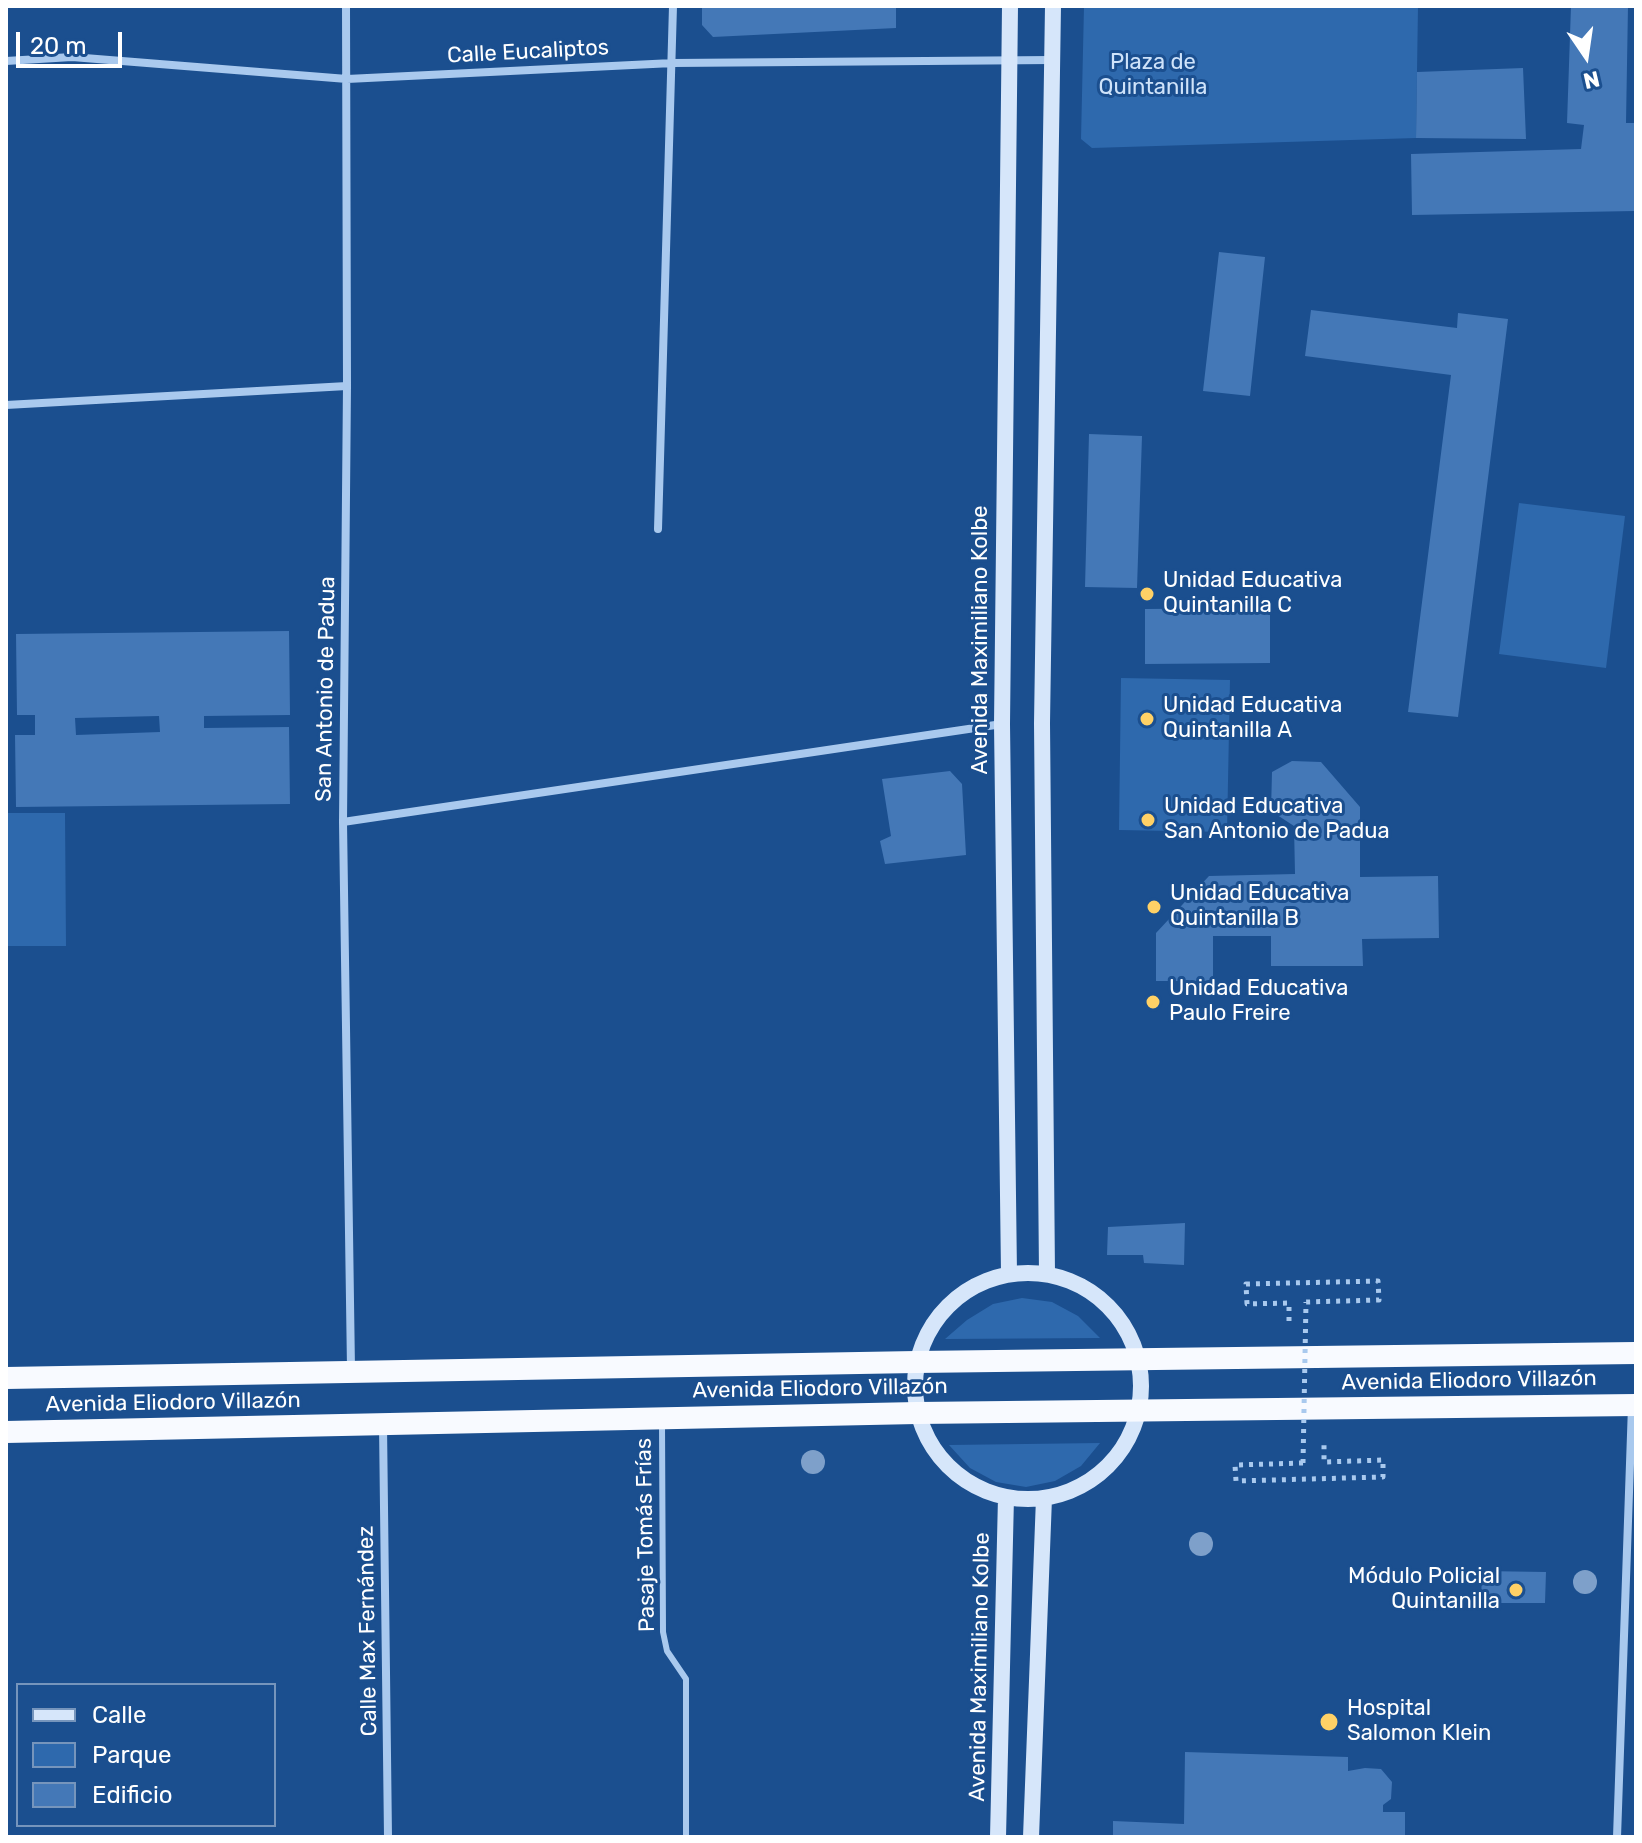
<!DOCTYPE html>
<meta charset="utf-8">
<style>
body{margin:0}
#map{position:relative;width:1642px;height:1843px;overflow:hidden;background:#1b4f8f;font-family:Rubik,sans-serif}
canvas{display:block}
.frame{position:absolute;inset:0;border:8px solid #fff;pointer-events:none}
.legend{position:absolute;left:16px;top:1683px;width:260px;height:144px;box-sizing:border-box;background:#1b4f8f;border:2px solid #7695bc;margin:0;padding:10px 14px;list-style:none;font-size:24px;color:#fff}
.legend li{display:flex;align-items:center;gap:16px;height:40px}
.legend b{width:40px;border:2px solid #7695bc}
.north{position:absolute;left:1546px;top:16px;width:80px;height:80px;-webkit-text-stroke:6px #1b4f8f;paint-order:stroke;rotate:167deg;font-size:22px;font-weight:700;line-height:32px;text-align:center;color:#fff}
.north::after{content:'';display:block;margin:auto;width:28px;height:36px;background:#fff;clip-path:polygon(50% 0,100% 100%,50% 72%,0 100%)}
.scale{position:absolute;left:16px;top:32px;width:106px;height:36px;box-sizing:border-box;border:4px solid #fff;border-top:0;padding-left:10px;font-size:24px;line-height:28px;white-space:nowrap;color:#fff;-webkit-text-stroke:6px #1b4f8f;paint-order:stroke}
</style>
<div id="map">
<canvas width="1642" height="1843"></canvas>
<div class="frame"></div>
<ul class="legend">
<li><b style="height:10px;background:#d6e6fa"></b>Calle</li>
<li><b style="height:22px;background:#2e69ad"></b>Parque</li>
<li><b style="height:22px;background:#4478b7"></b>Edificio</li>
</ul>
<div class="north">N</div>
<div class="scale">20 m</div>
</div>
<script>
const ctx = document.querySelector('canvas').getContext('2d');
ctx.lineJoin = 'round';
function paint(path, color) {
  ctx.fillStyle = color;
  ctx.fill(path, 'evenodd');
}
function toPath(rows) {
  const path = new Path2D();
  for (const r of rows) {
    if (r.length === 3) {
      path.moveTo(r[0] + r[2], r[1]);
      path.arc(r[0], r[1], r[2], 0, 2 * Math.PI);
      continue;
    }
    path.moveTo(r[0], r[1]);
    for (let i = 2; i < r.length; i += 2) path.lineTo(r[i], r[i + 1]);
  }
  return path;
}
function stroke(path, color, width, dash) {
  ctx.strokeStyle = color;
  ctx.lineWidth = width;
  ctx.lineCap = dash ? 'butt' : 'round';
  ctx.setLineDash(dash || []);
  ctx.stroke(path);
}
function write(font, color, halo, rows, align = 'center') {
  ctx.font = font + ' Rubik,sans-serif';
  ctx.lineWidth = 6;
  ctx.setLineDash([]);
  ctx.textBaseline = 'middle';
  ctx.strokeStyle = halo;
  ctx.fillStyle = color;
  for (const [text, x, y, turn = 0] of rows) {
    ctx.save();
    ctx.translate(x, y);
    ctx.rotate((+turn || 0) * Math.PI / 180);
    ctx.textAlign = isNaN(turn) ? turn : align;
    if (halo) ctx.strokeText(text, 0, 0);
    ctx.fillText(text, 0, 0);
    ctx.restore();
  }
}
paint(toPath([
 [1084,6,1418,6,1416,138,1092,148,1081,139],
 [1519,503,1625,516,1606,668,1499,654],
 [1121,678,1230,680,1227,832,1119,830],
 [6,813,65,813,66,946,6,946],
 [1022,1298,1052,1302,1078,1316,1100,1338,945,1339,967,1320,993,1304],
 [1100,1443,1081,1466,1055,1481,1026,1487,996,1482,970,1468,949,1445]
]), '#2e69ad');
paint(toPath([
 [702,6,896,6,896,28,713,37,702,25],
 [1571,6,1628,6,1626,123,1635,123,1635,211,1412,215,1411,154,1581,149,1584,125,1567,123],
 [1523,68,1526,139,1416,138,1417,72],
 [1219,252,1265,257,1250,396,1203,391],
 [1311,310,1457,328,1458,313,1508,319,1458,717,1408,712,1451,375,1305,356],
 [1089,434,1142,436,1137,588,1085,587],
 [1270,608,1270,663,1145,664,1145,609],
 [289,631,290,715,204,716,204,728,289,727,290,804,16,807,15,735,35,735,35,715,17,715,16,634],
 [159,716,160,732,76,735,75,718],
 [1292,761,1321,762,1360,807,1360,877,1438,876,1439,938,1362,939,1363,966,1271,966,1271,936,1213,936,1213,981,1156,981,1156,933,1209,876,1295,874,1294,826,1271,811,1272,772],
 [950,771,962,784,966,855,885,864,880,841,891,836,882,779],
 [1185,1223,1184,1265,1144,1263,1143,1255,1107,1255,1108,1227],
 [1482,1571,1546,1572,1545,1603,1481,1603],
 [1185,1752,1348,1757,1348,1771,1365,1768,1381,1769,1392,1782,1391,1799,1383,1805,1383,1812,1405,1812,1405,1837,1113,1837,1113,1821,1184,1824]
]), '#4478b7');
stroke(toPath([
 [1289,1321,1289,1303,1247,1304,1246,1284,1378,1281,1379,1300,1306,1302],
 [1303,1463,1235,1465,1236,1481,1383,1477,1383,1460,1324,1462,1324,1442]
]), '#a9c9ee', 5, [4, 6]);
stroke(toPath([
 [662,1423,663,1632,667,1651,686,1679,686,1837]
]), '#a9c9ee', 6);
stroke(toPath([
 [346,6,347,386,343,822,351,1369],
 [6,61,72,57,347,79,673,63,1052,60],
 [6,405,347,386],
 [658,529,673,6],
 [343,822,1002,724],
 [383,1425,388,1837],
 [1617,1837,1632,1406]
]), '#a9c9ee', 8);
stroke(toPath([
 [1028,1386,113],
 [1009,1274,1002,724,1010,6],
 [1047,1274,1042,723,1053,6],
 [998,1837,1006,1497],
 [1031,1837,1044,1498]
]), '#d6e6fa', 16);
stroke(toPath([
 [6,1378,916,1362,1636,1353],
 [6,1432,917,1413,1636,1405]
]), '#f8faff', 22);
stroke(toPath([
 [1303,1463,1306,1302]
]), '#a9c9ee', 5, [4, 6]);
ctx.fillStyle = '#7ea0ca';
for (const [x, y] of [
 [813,1462],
 [1201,1544],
 [1585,1582]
]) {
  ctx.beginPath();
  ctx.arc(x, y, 12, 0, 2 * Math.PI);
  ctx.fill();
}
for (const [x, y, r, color] of [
 [1147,594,8,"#ffd166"],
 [1147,719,8,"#ffd166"],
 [1148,820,8,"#ffd166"],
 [1154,907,8,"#ffd166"],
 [1153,1002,8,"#ffd166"],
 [1516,1590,8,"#ffd166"],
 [1329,1722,10,"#ffd166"]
]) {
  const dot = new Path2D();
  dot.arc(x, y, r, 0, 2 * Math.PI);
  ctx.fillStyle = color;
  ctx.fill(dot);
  stroke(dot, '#1b4f8f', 3);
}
write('22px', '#fff', '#1b4f8f', [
 ["Calle Eucaliptos",528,52,-3],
 ["Avenida Maximiliano Kolbe",981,640,-90],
 ["San Antonio de Padua",326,689,-89],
 ["Avenida Eliodoro Villazón",1469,1381,-1],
 ["Avenida Eliodoro Villazón",820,1389,-1],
 ["Avenida Eliodoro Villazón",173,1403,-1],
 ["Pasaje Tomás Frías",646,1535,-91],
 ["Calle Max Fernández",368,1631,-91],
 ["Avenida Maximiliano Kolbe",980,1667,-89]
]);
write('22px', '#cfe3fa', '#1b4f8f', [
 ["Plaza de",1153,63],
 ["Quintanilla",1153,88]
]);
write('22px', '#fff', '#1b4f8f', [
 ["Unidad Educativa",1163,581],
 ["Quintanilla C",1163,606],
 ["Unidad Educativa",1163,706],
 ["Quintanilla A",1163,731],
 ["Unidad Educativa",1164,807],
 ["San Antonio de Padua",1164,832],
 ["Unidad Educativa",1170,894],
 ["Quintanilla B",1170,919],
 ["Unidad Educativa",1169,989],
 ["Paulo Freire",1169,1014],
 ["Módulo Policial",1500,1577,"right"],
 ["Quintanilla",1500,1602,"right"],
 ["Hospital",1347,1709],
 ["Salomon Klein",1347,1734]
], 'left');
</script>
